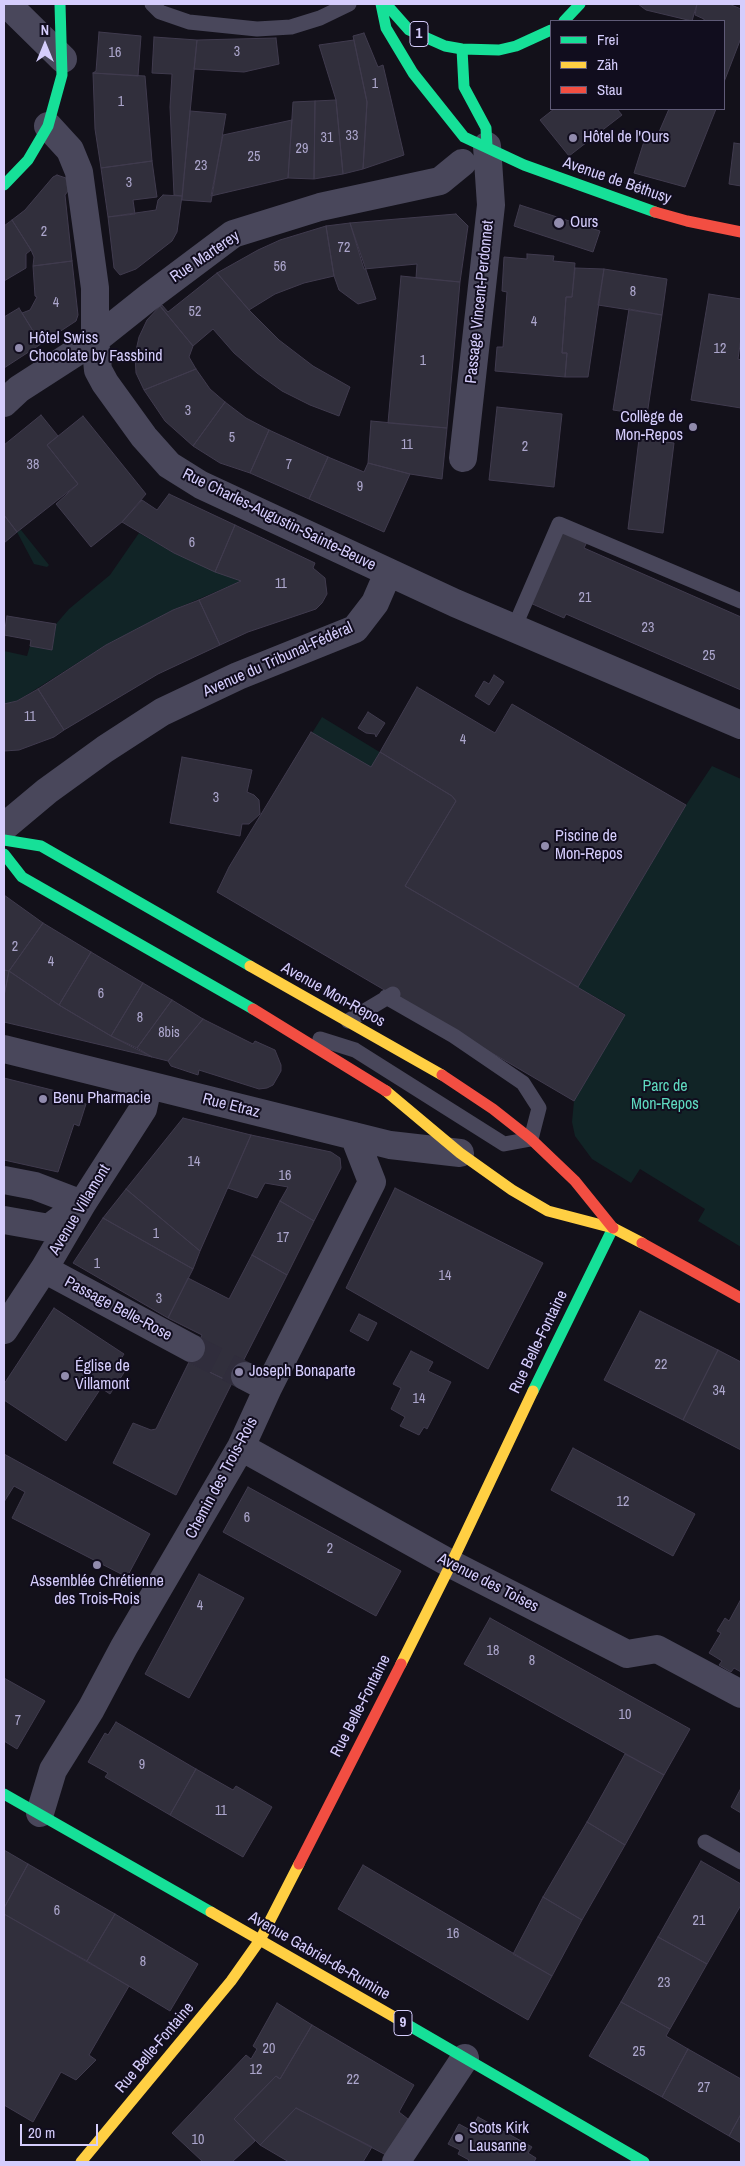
<!DOCTYPE html>
<meta charset="utf-8">
<style>
body{margin:0}
#map{position:relative;width:745px;height:2166px;overflow:hidden;background:#13111a;font-family:"Archivo Narrow",sans-serif}
canvas{display:block}
.frame{position:absolute;inset:0;border:5px solid #d5cdfc;pointer-events:none}
.legend{position:absolute;left:550px;top:20px;width:175px;height:90px;box-sizing:border-box;background:#110d1e;border:1px solid #5f5a77;margin:0;padding:6px 9px;list-style:none;font-size:15px;color:#d5cdfc}
.legend li{display:flex;align-items:center;gap:10px;height:25px}
.legend b{width:25px;border:1px solid #5f5a77}
.north{position:absolute;left:20px;top:20px;width:50px;height:50px;-webkit-text-stroke:4px #110d1e;paint-order:stroke;rotate:0deg;font-size:14px;font-weight:700;line-height:20px;text-align:center;color:#d5cdfc}
.north::after{content:'';display:block;margin:auto;width:18px;height:22px;background:#d5cdfc;clip-path:polygon(50% 0,100% 100%,50% 72%,0 100%)}
.scale{position:absolute;left:20px;top:2124px;width:78px;height:22px;box-sizing:border-box;border:2px solid #d5cdfc;border-top:0;padding-left:6px;font-size:15px;line-height:18px;white-space:nowrap;color:#d5cdfc;-webkit-text-stroke:4px #110d1e;paint-order:stroke}
</style>
<div id="map">
<canvas width="745" height="2166"></canvas>
<div class="frame"></div>
<ul class="legend">
<li><b style="height:6px;background:#16e098"></b>Frei</li>
<li><b style="height:6px;background:#ffcf43"></b>Zäh</li>
<li><b style="height:6px;background:#f24e42"></b>Stau</li>
</ul>
<div class="north">N</div>
<div class="scale">20 m</div>
</div>
<script>
const ctx = document.querySelector('canvas').getContext('2d');
ctx.lineJoin = 'round';
function paint(path, color) {
  ctx.fillStyle = color;
  ctx.fill(path, 'evenodd');
}
function toPath(rows) {
  const path = new Path2D();
  for (const r of rows) {
    path.moveTo(r[0], r[1]);
    for (let i = 2; i < r.length; i += 2) path.lineTo(r[i], r[i + 1]);
  }
  return path;
}
function stroke(path, color, width, dash) {
  ctx.strokeStyle = color;
  ctx.lineWidth = width;
  ctx.lineCap = dash ? 'butt' : 'round';
  ctx.setLineDash(dash || []);
  ctx.stroke(path);
}
function write(font, color, halo, rows, align = 'center') {
  ctx.font = font + ' "Archivo Narrow",sans-serif';
  ctx.lineWidth = 4;
  ctx.setLineDash([]);
  ctx.textBaseline = 'middle';
  ctx.strokeStyle = halo;
  ctx.fillStyle = color;
  for (const [text, x, y, turn = 0] of rows) {
    ctx.save();
    ctx.translate(x, y);
    ctx.rotate((+turn || 0) * Math.PI / 180);
    ctx.textAlign = isNaN(turn) ? turn : align;
    if (halo) ctx.strokeText(text, 0, 0);
    ctx.fillText(text, 0, 0);
    ctx.restore();
  }
}
paint(toPath([
 [21,530,49,565,47,567,34,564,17,532],
 [139,533,174,553,241,581,173,610,106,645,17,701,4,704,4,651,27,656,30,646,52,650,56,624,69,609,110,575],
 [322,717,452,796,383,887,575,992,686,805,712,766,741,779,741,1247,698,1221,705,1209,640,1169,631,1183,592,1159,575,1136,572,1122,574,1101,625,1014,590,994,549,1061,229,867]
]), '#112426');
const building = toPath([
 [638,4,697,4,692,21,646,10,638,4],
 [697,4,729,4,741,9,741,38,724,82,724,21,704,21,704,19,695,15,697,4],
 [99,32,141,36,138,76,93,73,96,71,99,32],
 [364,33,378,67,383,65,404,155,363,169,367,102,353,36,364,33],
 [154,37,197,40,182,196,174,195,170,107,172,74,152,73,154,37],
 [276,38,279,64,244,72,194,69,197,40,276,38],
 [354,40,367,102,363,169,343,174,336,100,319,45,354,40],
 [93,73,145,76,152,161,101,168,95,129,93,73],
 [336,100,343,174,314,179,315,101,336,100],
 [315,101,314,179,288,178,293,102,315,101],
 [554,109,617,109,622,115,569,156,540,120,554,109],
 [669,109,716,109,685,187,634,173,646,135,656,139,669,109],
 [190,111,226,114,211,202,182,200,190,111],
 [292,120,288,178,211,196,223,135,292,120],
 [734,143,741,144,741,186,729,184,734,143],
 [152,161,157,197,133,200,135,214,108,217,101,168,152,161],
 [57,175,66,178,68,191,65,195,72,261,33,266,34,257,31,250,12,220,25,210,53,177,57,175],
 [163,195,182,196,177,232,172,241,136,269,120,275,114,268,108,217,156,210,158,200,163,195],
 [520,205,600,231,593,252,514,226,520,205],
 [456,214,468,226,460,282,416,278,417,264,364,269,350,223,456,214],
 [12,220,31,250,26,254,26,268,4,281,4,226,12,220],
 [350,223,376,299,358,304,339,290,334,276,326,226,350,223],
 [326,226,334,276,304,283,275,294,249,310,217,273,258,250,280,240,326,226],
 [527,254,554,256,553,261,575,263,572,297,566,297,562,353,567,353,565,377,495,371,497,347,503,347,507,292,502,291,504,257,527,259,527,254],
 [72,261,78,315,76,321,41,344,22,313,30,310,37,297,35,296,33,266,72,261],
 [575,268,604,269,588,377,565,377,567,353,562,353,566,297,572,297,575,268],
 [604,269,667,279,662,315,598,305,604,269],
 [217,273,249,310,279,340,313,366,350,387,339,416,310,405,282,391,257,373,234,353,213,329,193,346,160,306,162,305,168,312,217,273],
 [401,276,460,282,447,428,388,423,401,276],
 [709,294,741,299,741,338,738,359,741,360,741,408,691,400,709,294],
 [160,306,193,346,189,357,196,369,144,390,136,373,135,355,139,337,147,320,160,306],
 [19,308,41,344,4,368,4,317,19,308],
 [629,309,662,315,647,415,613,410,629,309],
 [196,369,210,389,225,402,193,446,165,421,144,390,196,369],
 [225,402,246,418,269,430,250,473,220,463,193,446,225,402],
 [497,407,562,414,554,487,489,480,497,407],
 [41,415,58,436,47,445,78,484,17,532,4,515,4,445,41,415],
 [83,416,146,494,122,522,91,547,56,504,78,484,47,445,83,416],
 [371,421,447,428,442,479,410,474,368,463,371,421],
 [269,430,328,457,309,499,250,473,269,430],
 [639,439,674,443,663,533,628,529,639,439],
 [328,457,364,472,368,463,410,474,384,532,309,499,328,457],
 [169,494,235,525,215,572,174,553,122,522,142,500,157,510,169,494],
 [4,515,17,532,4,543,4,515],
 [235,525,315,563,313,568,325,578,327,594,322,603,316,609,248,632,220,645,199,600,241,581,215,572,235,525],
 [561,531,587,542,584,548,741,617,741,690,566,614,564,618,528,602,561,531],
 [199,600,220,645,158,674,64,730,38,689,106,645,173,610,199,600],
 [7,616,56,624,52,650,30,646,31,640,4,635,7,616],
 [494,675,504,682,489,705,475,696,484,681,489,684,494,675],
 [417,687,495,733,512,704,686,805,578,987,405,886,456,801,452,796,380,752,417,687],
 [38,689,64,730,54,737,19,750,4,751,4,704,17,701,38,689],
 [368,712,385,723,376,737,375,734,366,733,358,728,368,712],
 [311,732,371,767,380,752,452,796,456,801,405,886,625,1015,574,1101,217,892,229,867,311,732],
 [182,757,252,770,247,792,254,795,259,800,260,814,249,824,242,824,240,836,170,823,182,757],
 [4,895,43,923,9,971,4,970,4,895],
 [43,923,91,952,59,1005,9,971,43,923],
 [91,952,143,983,111,1036,59,1005,91,952],
 [4,970,9,971,4,996,4,970],
 [9,971,59,1005,111,1036,152,1057,4,1022,4,996,9,971],
 [143,983,172,1000,137,1048,111,1036,143,983],
 [172,1000,203,1019,168,1061,152,1057,137,1048,172,1000],
 [203,1019,253,1044,255,1041,275,1050,281,1065,281,1071,273,1085,267,1088,259,1089,199,1070,198,1075,171,1066,168,1061,203,1019],
 [4,1078,84,1098,82,1103,86,1104,79,1126,74,1124,58,1172,4,1160,4,1078],
 [183,1118,251,1135,200,1251,126,1189,183,1118],
 [251,1135,331,1152,340,1158,341,1168,314,1221,280,1201,288,1187,265,1183,257,1198,228,1188,251,1135],
 [395,1188,543,1263,488,1369,346,1288,395,1188],
 [126,1189,200,1251,193,1269,103,1218,126,1189],
 [280,1201,314,1221,287,1275,252,1255,280,1201],
 [103,1218,193,1269,168,1318,73,1263,103,1218],
 [252,1255,287,1275,232,1383,189,1362,202,1335,168,1318,188,1278,229,1299,252,1255],
 [54,1308,124,1354,119,1362,127,1368,110,1394,101,1388,66,1441,4,1400,4,1384,54,1308],
 [640,1311,718,1350,683,1420,604,1380,640,1311],
 [359,1314,377,1323,368,1341,350,1331,359,1314],
 [718,1350,741,1362,741,1450,683,1420,718,1350],
 [411,1351,433,1362,428,1371,451,1382,427,1429,424,1427,419,1435,400,1426,405,1417,391,1409,401,1388,393,1384,411,1351],
 [189,1362,232,1383,176,1495,113,1463,133,1423,151,1430,156,1429,189,1362],
 [573,1448,695,1514,673,1556,551,1490,573,1448],
 [4,1454,150,1534,127,1577,12,1518,25,1492,14,1486,4,1502,4,1454],
 [248,1487,401,1571,376,1616,223,1532,248,1487],
 [199,1574,244,1598,189,1698,145,1674,199,1574],
 [741,1599,741,1672,734,1668,731,1672,719,1665,722,1661,709,1653,721,1633,717,1631,725,1618,729,1621,741,1599],
 [490,1618,690,1729,664,1775,464,1664,490,1618],
 [4,1678,45,1701,17,1749,4,1741,4,1678],
 [116,1722,196,1769,170,1815,105,1777,108,1773,88,1762,105,1733,108,1735,116,1722],
 [625,1754,664,1775,625,1845,587,1822,625,1754],
 [196,1769,233,1790,236,1786,272,1807,243,1857,170,1815,196,1769],
 [741,1788,741,1813,731,1807,741,1788],
 [587,1822,625,1845,582,1920,543,1897,587,1822],
 [4,1850,28,1864,4,1908,4,1850],
 [701,1861,741,1884,741,1905,707,1964,658,1937,701,1861],
 [28,1864,115,1914,87,1961,4,1914,4,1908,28,1864],
 [363,1865,552,1976,528,2020,338,1909,363,1865],
 [543,1897,582,1920,552,1976,513,1954,543,1897],
 [4,1914,129,1986,89,2055,96,2060,76,2080,61,2072,33,2122,4,2105,4,1914],
 [115,1914,198,1964,170,2011,87,1961,115,1914],
 [658,1937,707,1964,670,2029,621,2002,658,1937],
 [621,2002,670,2029,666,2036,688,2049,662,2097,589,2056,621,2002],
 [277,2003,312,2025,280,2079,276,2076,234,2119,255,2141,232,2162,203,2162,172,2133,246,2055,251,2059,257,2049,253,2046,277,2003],
 [312,2025,414,2085,399,2112,408,2119,386,2155,296,2108,260,2145,234,2119,276,2076,280,2079,312,2025],
 [688,2049,741,2079,741,2114,729,2136,662,2097,688,2049],
 [296,2108,372,2147,363,2162,289,2162,260,2145,296,2108],
 [741,2114,741,2143,729,2136,741,2114],
 [478,2117,532,2147,528,2153,536,2158,534,2162,467,2162,469,2160,458,2154,460,2150,448,2144,459,2124,470,2130,478,2117]
]);
paint(building, '#312f3c');
stroke(building, '#403b4e', 1);
stroke(toPath([
 [191,1348,245,1376]
]), '#302d3c', 28, [28, 14]);
stroke(toPath([
 [152,4,160,12,189,22,257,29,291,27,320,18,349,4],
 [514,628,559,524,741,601],
 [348,1021,393,994],
 [320,1039,355,1050,504,1144,531,1139,539,1108,523,1083,454,1036,386,997],
 [705,1842,741,1862]
]), '#49475b', 15);
stroke(toPath([
 [7,4,63,59],
 [48,126,70,150,79,172,95,288,95,340,98,370,105,383,144,437,169,465,201,485,455,603,741,725],
 [4,403,19,389,95,340,149,297,233,234,320,207,440,181,462,163],
 [463,458,491,205,487,146],
 [4,827,47,791,105,749,162,712,238,676,355,629,375,603,388,573],
 [4,1049,390,1145,460,1153],
 [4,1180,35,1186,82,1204],
 [4,1220,49,1228,77,1207],
 [44,1269,191,1348],
 [4,1330,44,1269,82,1204,143,1109,148,1086],
 [245,1376,268,1388],
 [241,1447,451,1564,627,1654,657,1649,741,1694],
 [40,1813,53,1770,91,1709,124,1647,241,1447,268,1388,372,1182,354,1136],
 [396,2162,465,2058]
]), '#49475b', 28);
stroke(toPath([
 [381,4,386,28,413,73,464,137,524,165,655,212],
 [386,4,409,30,445,46,462,49,499,50,516,46,551,30],
 [564,21,580,4],
 [462,49,464,87,486,128,487,146],
 [4,185,28,160,48,126,62,75,60,4],
 [4,840,41,846,250,966],
 [4,854,22,877,253,1009],
 [533,1391,613,1228],
 [4,1794,211,1912],
 [396,2018,644,2162]
]), '#16e098', 11);
stroke(toPath([
 [250,966,442,1075],
 [386,1091,460,1153,512,1190,548,1211,613,1228,642,1243],
 [401,1664,451,1564,533,1391],
 [211,1912,396,2018],
 [81,2162,231,1981,260,1940,299,1864]
]), '#ffcf43', 11);
stroke(toPath([
 [655,212,687,221,741,232],
 [253,1009,386,1091],
 [442,1075,493,1109,531,1139,575,1181,613,1228],
 [642,1243,741,1298],
 [299,1864,401,1664]
]), '#f24e42', 11);
for (const [x, y, r, color] of [
 [573,138,5,"#918bad"],
 [559,223,6,"#918bad"],
 [19,348,5,"#918bad"],
 [693,427,5,"#918bad"],
 [545,846,5,"#918bad"],
 [43,1099,5,"#918bad"],
 [239,1372,5,"#918bad"],
 [65,1376,5,"#918bad"],
 [97,1565,5,"#918bad"],
 [459,2138,5,"#918bad"]
]) {
  const dot = new Path2D();
  dot.arc(x, y, r, 0, 2 * Math.PI);
  ctx.fillStyle = color;
  ctx.fill(dot);
  stroke(dot, '#110d1e', 2);
}
write('14px', '#aca6cc', null, [
 ["3",237,52],
 ["16",115,53],
 ["1",375,84],
 ["1",121,102],
 ["33",352,136],
 ["31",327,138],
 ["29",302,149],
 ["25",254,157],
 ["23",201,166],
 ["3",129,183],
 ["2",44,232],
 ["72",344,248],
 ["56",280,267],
 ["8",633,292],
 ["4",56,303],
 ["52",195,312],
 ["4",534,322],
 ["12",720,349],
 ["1",423,361],
 ["3",188,411],
 ["5",232,438],
 ["11",407,445],
 ["2",525,447],
 ["38",33,465],
 ["7",289,465],
 ["9",360,487],
 ["6",192,543],
 ["11",281,584],
 ["21",585,598],
 ["23",648,628],
 ["25",709,656],
 ["11",30,717],
 ["4",463,740],
 ["3",216,798],
 ["2",15,947],
 ["4",51,962],
 ["6",101,994],
 ["8",140,1018],
 ["8bis",169,1033],
 ["14",194,1162],
 ["16",285,1176],
 ["1",156,1234],
 ["17",283,1238],
 ["1",97,1264],
 ["14",445,1276],
 ["3",159,1299],
 ["22",661,1365],
 ["34",719,1391],
 ["14",419,1399],
 ["12",623,1502],
 ["6",247,1518],
 ["2",330,1549],
 ["4",200,1606],
 ["18",493,1651],
 ["8",532,1661],
 ["10",625,1715],
 ["7",18,1721],
 ["9",142,1765],
 ["11",221,1811],
 ["6",57,1911],
 ["21",699,1921],
 ["16",453,1934],
 ["8",143,1962],
 ["23",664,1983],
 ["20",269,2049],
 ["25",639,2052],
 ["12",256,2070],
 ["22",353,2080],
 ["27",704,2088],
 ["10",198,2140]
]);
for (const [x, y, w] of [
 [419,34,18],
 [403,2023,18]
]) {
  const box = new Path2D();
  box.roundRect(x - w / 2, y - 12.5, w, 25, 4);
  ctx.fillStyle = '#110d1e';
  ctx.fill(box);
  stroke(box, '#d5cdfc', 1);
}
write('bold 15px', '#d5cdfc', null, [
 ["1",419,34],
 ["9",403,2023]
]);
write('16px', '#d5cdfc', '#110d1e', [
 ["Hôtel de l'Ours",583,138],
 ["Ours",570,223],
 ["Hôtel Swiss",29,339],
 ["Chocolate by Fassbind",29,357],
 ["Collège de",683,418,"right"],
 ["Mon-Repos",683,436,"right"],
 ["Piscine de",555,837],
 ["Mon-Repos",555,855],
 ["Benu Pharmacie",53,1099],
 ["Église de",75,1367],
 ["Villamont",75,1385],
 ["Joseph Bonaparte",249,1372],
 ["Assemblée Chrétienne",97,1582,"center"],
 ["des Trois-Rois",97,1600,"center"],
 ["Scots Kirk",469,2129],
 ["Lausanne",469,2147]
], 'left');
write('16px', '#d5cdfc', '#110d1e', [
 ["Avenue de Béthusy",617,181,19],
 ["Rue Marterey",205,257,-34],
 ["Passage Vincent-Perdonnet",480,302,-84],
 ["Rue Charles-Augustin-Sainte-Beuve",279,520,26],
 ["Avenue du Tribunal-Fédéral",278,660,-24],
 ["Avenue Mon-Repos",333,995,29],
 ["Rue Etraz",231,1106,14],
 ["Avenue Villamont",80,1210,-59],
 ["Passage Belle-Rose",118,1309,28],
 ["Rue Belle-Fontaine",539,1342,-64],
 ["Chemin des Trois-Rois",222,1478,-62],
 ["Avenue des Toises",488,1583,27],
 ["Rue Belle-Fontaine",361,1706,-63],
 ["Avenue Gabriel-de-Rumine",319,1956,30],
 ["Rue Belle-Fontaine",155,2048,-50]
]);
write('16px', '#5ed8bf', '#110d1e', [
 ["Parc de",665,1087],
 ["Mon-Repos",665,1105]
]);
</script>
